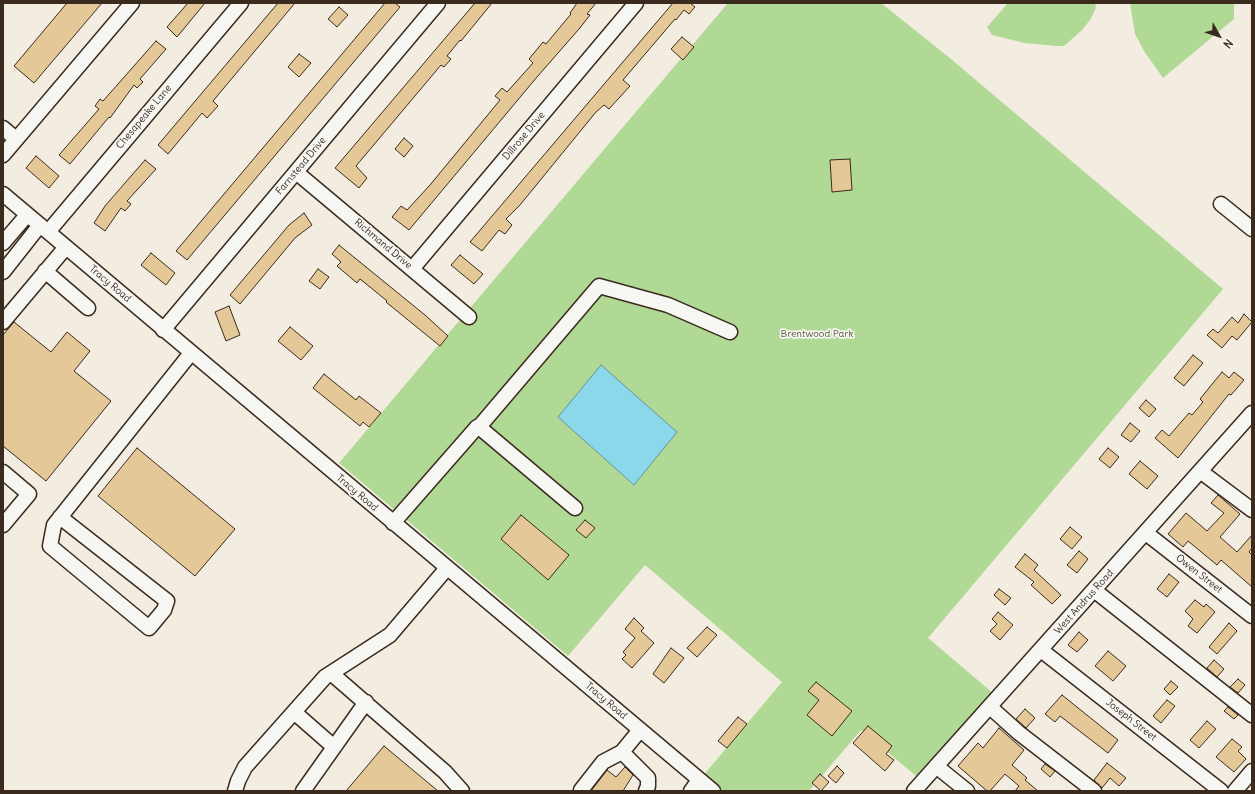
<!DOCTYPE html>
<style>
body{margin:0}
#map{position:relative;width:1255px;height:794px;overflow:hidden;background:#f2ede0;font-family:Delius,sans-serif}
canvas{display:block}
.frame{position:absolute;inset:0;border:4px solid #3b2a1e;pointer-events:none}
.north{position:absolute;left:1199px;top:16px;width:40px;height:40px;-webkit-text-stroke:3px #f6f6f2;paint-order:stroke;rotate:130deg;font-size:11px;font-weight:700;line-height:16px;text-align:center;color:#3b2a1e}
.north::after{content:'';display:block;margin:auto;width:14px;height:18px;background:#3b2a1e;clip-path:polygon(50% 0,100% 100%,50% 72%,0 100%)}
</style>
<div id="map">
<canvas width="1255" height="794"></canvas>
<div class="frame"></div>
<div class="north">N</div>
</div>
<script>
const ctx = document.querySelector('canvas').getContext('2d');
ctx.lineJoin = 'round';
function paint(path, color) {
  ctx.fillStyle = color;
  ctx.fill(path, 'evenodd');
}
function toPath(rows) {
  const path = new Path2D();
  for (const r of rows) {
    path.moveTo(r[0], r[1]);
    for (let i = 2; i < r.length; i += 2) path.lineTo(r[i], r[i + 1]);
  }
  return path;
}
function stroke(path, color, width, dash) {
  ctx.strokeStyle = color;
  ctx.lineWidth = width;
  ctx.lineCap = dash ? 'butt' : 'round';
  ctx.setLineDash(dash || []);
  ctx.stroke(path);
}
function write(font, color, halo, rows, align = 'center') {
  ctx.font = font + ' Delius,sans-serif';
  ctx.lineWidth = 3.5;
  ctx.setLineDash([]);
  ctx.textBaseline = 'middle';
  ctx.strokeStyle = halo;
  ctx.fillStyle = color;
  for (const [text, x, y, turn = 0] of rows) {
    ctx.save();
    ctx.translate(x, y);
    ctx.rotate((+turn || 0) * Math.PI / 180);
    ctx.textAlign = isNaN(turn) ? turn : align;
    if (halo) ctx.strokeText(text, 0, 0);
    ctx.fillText(text, 0, 0);
    ctx.restore();
  }
}
paint(toPath([
 [728,3,881,3,951,59,1223,289,928,638,994,694,921,780,861,730,809,791,719,791,702,777,782,682,645,565,568,656,339,463],
 [1008,3,1095,3,1096,8,1090,20,1082,30,1064,46,1056,46,1025,43,992,35,987,27],
 [1130,3,1234,3,1234,19,1163,78,1144,51,1135,34]
]), '#b0d996');
const water = toPath([
 [601,365,677,432,634,485,558,417,601,365]
]);
paint(water, '#8ad8e9');
stroke(water, '#6a9298', 1);
const building = toPath([
 [67,3,102,3,34,83,14,66,67,3],
 [188,3,205,3,177,37,167,27,188,3],
 [278,3,295,3,213,101,218,106,207,118,202,113,168,154,158,145,278,3],
 [385,3,395,3,400,7,187,260,176,251,385,3],
 [475,3,492,3,461,41,460,40,447,56,451,59,444,67,441,65,356,166,367,178,359,188,335,168,475,3],
 [577,3,596,3,587,14,590,15,579,29,537,77,409,230,392,217,401,206,407,210,430,185,500,100,495,96,502,88,507,92,533,63,529,59,543,42,546,44,571,14,570,13,577,3],
 [673,3,690,3,695,7,689,14,684,10,676,20,675,19,623,80,630,86,609,109,604,105,596,112,520,205,506,219,512,225,505,234,499,230,482,251,470,242,673,3],
 [339,7,348,15,337,27,328,19,339,7],
 [682,37,694,47,683,60,671,49,682,37],
 [156,41,166,49,140,79,143,82,137,88,134,85,110,118,109,117,70,164,59,155,99,109,95,106,100,99,103,101,156,41],
 [299,54,311,63,299,77,288,67,299,54],
 [404,138,413,146,404,157,395,149,404,138],
 [36,156,59,176,49,188,26,168,36,156],
 [850,159,852,190,832,192,830,160,850,159],
 [145,160,156,169,127,201,131,204,125,211,121,208,105,231,94,223,105,206,145,160],
 [304,213,312,225,295,238,240,304,230,295,289,225,304,213],
 [339,245,425,315,448,336,440,346,386,302,387,301,370,287,360,279,357,283,337,266,341,262,332,254,339,245],
 [151,253,175,273,166,285,141,265,151,253],
 [460,255,483,274,474,284,451,265,460,255],
 [318,269,329,277,320,289,309,281,318,269],
 [229,306,240,335,226,341,215,312,229,306],
 [1244,314,1252,322,1237,340,1232,336,1222,348,1207,335,1213,329,1218,333,1232,317,1238,323,1244,314],
 [14,322,51,352,67,332,90,351,74,371,111,401,46,481,3,446,3,335,14,322],
 [290,327,313,346,301,360,278,341,290,327],
 [1193,355,1203,363,1184,386,1174,378,1193,355],
 [1222,372,1229,378,1234,372,1244,380,1231,395,1229,394,1178,458,1155,438,1162,430,1169,436,1189,413,1192,415,1203,402,1200,399,1222,372],
 [324,374,356,400,359,396,381,413,369,427,363,422,360,426,313,388,324,374],
 [1146,400,1156,409,1149,417,1139,408,1146,400],
 [1130,423,1140,431,1131,442,1121,435,1130,423],
 [137,448,235,529,195,576,98,496,137,448],
 [1108,448,1119,457,1110,468,1099,459,1108,448],
 [1140,461,1158,476,1147,489,1129,474,1140,461],
 [1218,495,1240,514,1220,537,1237,552,1252,535,1252,548,1249,552,1252,555,1252,587,1221,560,1217,565,1188,541,1183,547,1168,534,1186,513,1207,531,1224,513,1211,503,1218,495],
 [521,515,569,555,548,580,501,539,521,515],
 [585,520,595,528,586,538,576,530,585,520],
 [1070,527,1082,537,1072,549,1060,539,1070,527],
 [1079,551,1088,559,1077,573,1067,565,1079,551],
 [1025,554,1038,565,1034,570,1061,595,1052,604,1031,585,1034,582,1015,567,1025,554],
 [1169,574,1179,582,1167,597,1157,589,1169,574],
 [999,589,1011,598,1005,605,994,595,999,589],
 [1195,600,1204,607,1206,604,1215,612,1197,633,1188,626,1193,619,1185,611,1195,600],
 [998,612,1013,625,1000,640,990,631,997,624,992,619,998,612],
 [634,618,644,628,641,631,654,643,632,668,622,659,626,655,623,652,635,638,625,629,634,618],
 [1229,623,1237,631,1217,654,1209,647,1229,623],
 [707,627,717,635,697,657,687,648,707,627],
 [1079,632,1088,640,1077,652,1068,645,1079,632],
 [671,648,684,658,664,683,653,674,671,648],
 [1108,651,1126,666,1113,681,1095,666,1108,651],
 [1214,660,1224,669,1217,677,1207,668,1214,660],
 [1238,679,1245,685,1238,693,1230,687,1238,679],
 [1171,681,1178,687,1170,695,1164,689,1171,681],
 [816,682,852,711,832,736,807,715,819,700,808,691,816,682],
 [1062,695,1118,740,1108,753,1060,716,1055,722,1045,714,1062,695],
 [1167,700,1175,706,1161,723,1153,716,1167,700],
 [1228,707,1238,715,1234,719,1224,711,1228,707],
 [1025,709,1035,718,1026,728,1016,719,1025,709],
 [738,717,747,724,727,748,718,741,738,717],
 [1207,721,1216,729,1199,748,1190,740,1207,721],
 [868,726,892,746,886,754,894,760,885,771,853,743,868,726],
 [999,728,1024,750,1012,765,1027,778,1025,780,1038,791,1015,791,1019,786,1005,774,990,791,987,791,958,766,978,743,983,748,999,728],
 [1232,739,1242,747,1238,751,1246,759,1234,772,1216,757,1232,739],
 [384,746,438,791,346,791,384,746],
 [1107,763,1126,778,1119,786,1110,778,1102,788,1094,780,1107,763],
 [1045,764,1055,771,1050,777,1041,769,1045,764],
 [837,766,844,773,836,783,828,776,837,766],
 [625,767,633,775,623,791,591,791,607,770,616,777,625,767],
 [820,774,829,782,821,791,812,783,820,774]
]);
paint(building, '#e4c898');
stroke(building, '#3b2a1e', 1);
const minor = toPath([
 [3,128,16,139],
 [3,155,132,3],
 [296,172,469,317],
 [3,194,713,791],
 [1221,204,1252,229],
 [48,232,241,3],
 [3,243,27,215],
 [412,269,636,3],
 [45,271,88,308],
 [3,272,40,225],
 [3,322,66,247],
 [163,330,438,3],
 [479,427,599,286,668,305,730,332],
 [1200,471,1252,510],
 [3,472,29,494,3,525],
 [60,517,167,601,164,610,149,628,50,546,54,525,191,353],
 [393,523,477,427,479,427,575,508],
 [1146,533,1252,616],
 [1094,590,1252,715],
 [1041,650,1221,791],
 [331,673,445,772,462,791],
 [990,707,1019,733,1094,791],
 [294,712,334,747],
 [640,730,622,752,648,778,648,786,646,791],
 [936,766,967,791],
 [581,790,603,762,622,752],
 [235,791,238,781,245,767,325,677,390,635,447,568],
 [303,791,366,702],
 [691,791,699,780],
 [914,791,1252,413],
 [1235,791,1252,771]
]);
stroke(minor, '#3b2a1e', 17);
stroke(minor, '#f6f6f2', 14);
write('10px', '#3b2a1e', '#f6f6f2', [
 ["Chesapeake Lane",144,117,-50],
 ["Dillrose Drive",524,136,-50],
 ["Farnstead Drive",301,166,-50],
 ["Richmand Drive",383,244,40],
 ["Tracy Road",110,284,40],
 ["Tracy Road",357,493,40],
 ["Owen Street",1199,574,38],
 ["West Andrus Road",1084,602,-48],
 ["Tracy Road",606,701,40],
 ["Joseph Street",1131,720,38]
]);
write('10px', '#58563c', '#f6f6f2', [
 ["Brentwood Park",817,334]
]);
</script>
